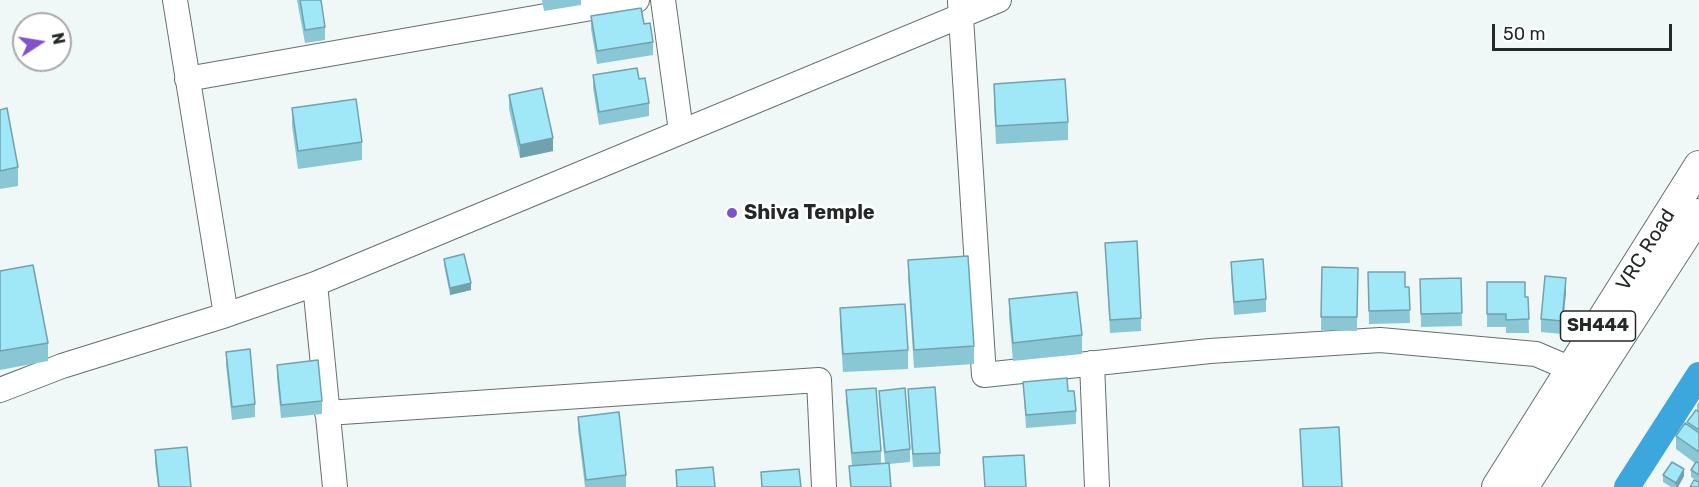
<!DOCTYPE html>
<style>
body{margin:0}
#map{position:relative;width:1699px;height:487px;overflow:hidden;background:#f0f8f7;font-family:Rubik,sans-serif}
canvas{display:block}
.north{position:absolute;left:12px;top:12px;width:60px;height:60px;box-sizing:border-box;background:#fff;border:2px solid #a8a9a9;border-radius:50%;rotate:78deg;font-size:16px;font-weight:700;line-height:24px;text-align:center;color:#252828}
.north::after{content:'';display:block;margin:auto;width:21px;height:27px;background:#8053cc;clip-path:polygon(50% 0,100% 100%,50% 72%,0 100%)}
.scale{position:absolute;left:1492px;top:24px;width:180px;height:27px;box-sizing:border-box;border:3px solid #252828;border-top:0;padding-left:8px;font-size:18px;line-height:21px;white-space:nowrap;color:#252828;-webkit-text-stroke:4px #fff;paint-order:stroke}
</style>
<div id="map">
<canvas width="1699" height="487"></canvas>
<div class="north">N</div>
<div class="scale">50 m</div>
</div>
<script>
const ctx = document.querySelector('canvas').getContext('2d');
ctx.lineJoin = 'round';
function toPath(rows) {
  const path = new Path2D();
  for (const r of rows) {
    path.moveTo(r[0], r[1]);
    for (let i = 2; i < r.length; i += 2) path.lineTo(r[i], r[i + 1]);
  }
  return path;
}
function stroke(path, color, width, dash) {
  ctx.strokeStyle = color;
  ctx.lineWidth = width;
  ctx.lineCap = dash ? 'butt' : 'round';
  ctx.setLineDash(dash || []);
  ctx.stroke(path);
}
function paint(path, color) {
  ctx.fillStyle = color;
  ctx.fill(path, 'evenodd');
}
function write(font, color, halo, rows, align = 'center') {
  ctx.font = font + ' Rubik,sans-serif';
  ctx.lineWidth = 5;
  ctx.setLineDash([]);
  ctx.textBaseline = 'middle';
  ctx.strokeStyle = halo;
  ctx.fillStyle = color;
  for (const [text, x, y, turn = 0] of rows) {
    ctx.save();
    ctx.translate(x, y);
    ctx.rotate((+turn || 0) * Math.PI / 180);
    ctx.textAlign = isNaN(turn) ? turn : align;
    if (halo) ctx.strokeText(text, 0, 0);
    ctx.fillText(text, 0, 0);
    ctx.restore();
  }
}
stroke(toPath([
 [1627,487,1699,375]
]), '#3ba7dd', 26);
const minor = toPath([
 [175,0,226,315],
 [663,0,681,131],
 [960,2,984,375,1210,351,1380,340,1536,354,1571,369,1586,377],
 [187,79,637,0],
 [315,284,335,487],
 [1092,363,1097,487],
 [0,390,62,366,226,315,315,284,999,0],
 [327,413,819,380,824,487]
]);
const major = toPath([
 [1497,487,1699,166],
 [1523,487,1699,214]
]);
stroke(minor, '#676e6d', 26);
stroke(major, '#676e6d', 32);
stroke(minor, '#fff', 24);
stroke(major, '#fff', 30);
paint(toPath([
 [297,0,321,0,325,27,325,40,305,43],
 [542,0,581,0,581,5,544,11],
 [591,16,653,42,653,55,597,64,591,29],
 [593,75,639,79,649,103,649,116,599,125,593,88],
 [994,84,1068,122,1068,140,996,144,994,102],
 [509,95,553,151,520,158,509,109],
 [292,108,362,142,362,160,298,169,292,126],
 [0,110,18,167,18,186,0,189],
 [1105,243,1141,318,1141,331,1110,333],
 [444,259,471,290,450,295,444,265],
 [908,260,974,346,974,364,914,368,908,278],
 [1231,262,1266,299,1266,312,1234,315,1231,275],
 [1322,267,1358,268,1357,331,1321,330],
 [0,271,48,343,48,361,0,370],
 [1368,272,1405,287,1409,287,1410,323,1369,324],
 [1461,278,1462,326,1421,327,1420,279],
 [1487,282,1525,297,1528,297,1529,333,1506,333,1506,327,1487,327],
 [1566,292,1562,334,1541,332,1541,319],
 [1009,299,1082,335,1082,354,1013,361,1009,317],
 [840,308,908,350,908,369,843,372,840,326],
 [226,352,255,404,255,417,232,420,226,365],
 [277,365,322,401,322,414,281,418,277,378],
 [1023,382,1076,411,1076,424,1026,428],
 [908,389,940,453,940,466,913,467,908,402],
 [846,390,881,451,881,463,885,463,879,404,879,391,910,449,910,462,889,464,891,487,850,487,849,466,852,466,846,403],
 [1699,402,1699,482,1691,477,1691,470,1695,463,1676,449,1676,436,1687,424,1687,422,1697,411,1697,405],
 [578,417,626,475,626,487,585,487,578,430],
 [155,450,191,487,158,487,155,463],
 [1663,475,1684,476,1678,487,1671,487,1663,482]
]), '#8ac7d5');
paint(toPath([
 [553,138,553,151,520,158,520,145],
 [1566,278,1566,292,1562,334,1562,321],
 [471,283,471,290,450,295,450,288],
 [1684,469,1684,476,1678,487,1676,487,1676,483]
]), '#70a2ae');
const building = toPath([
 [300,0,321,0,325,27,305,30,300,0],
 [641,8,644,24,650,23,653,42,597,51,591,16,641,8],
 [637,68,639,79,645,78,649,103,599,112,593,75,637,68],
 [1065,79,1068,122,996,126,994,84,1065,79],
 [542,88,553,138,520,145,509,95,542,88],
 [356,99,362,142,298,151,292,108,356,99],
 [7,108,18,167,0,171,0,110,7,108],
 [1137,241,1141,318,1110,320,1105,243,1137,241],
 [464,254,471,283,450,288,444,259,464,254],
 [968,256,974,346,914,350,908,260,968,256],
 [1263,259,1266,299,1234,302,1231,262,1263,259],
 [33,265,48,343,0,351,0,271,33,265],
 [1322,267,1358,268,1357,317,1321,317,1322,267],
 [1368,272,1405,272,1405,287,1409,287,1410,310,1369,311,1368,272],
 [1545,276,1566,278,1562,321,1541,319,1545,276],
 [1461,278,1462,313,1421,314,1420,279,1461,278],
 [1487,282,1525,282,1525,297,1528,297,1529,319,1506,320,1506,314,1487,314,1487,282],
 [1077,292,1082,335,1013,343,1009,299,1077,292],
 [905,304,908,350,843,354,840,308,905,304],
 [250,349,255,404,232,407,226,352,250,349],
 [318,360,322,401,281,405,277,365,318,360],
 [1067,378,1068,391,1074,391,1076,411,1026,415,1023,382,1067,378],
 [935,387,940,453,913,454,908,389,935,387],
 [876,388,881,451,852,453,846,390,876,388],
 [905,388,910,449,885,452,879,391,905,388],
 [1696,410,1699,412,1699,430,1687,422,1696,410],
 [619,412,626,475,586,480,578,417,619,412],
 [1685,423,1699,433,1699,452,1676,436,1685,423],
 [1339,427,1342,487,1303,487,1300,429,1339,427],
 [187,447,191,487,159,487,155,450,187,447],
 [1024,455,1026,487,985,487,983,457,1024,455],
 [1672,462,1684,469,1676,483,1663,475,1672,462],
 [1696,462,1699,463,1699,475,1691,470,1696,462],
 [889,463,891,487,851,487,849,466,889,463],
 [713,467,715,487,677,487,676,470,713,467],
 [799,469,801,487,762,487,761,472,799,469],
 [1694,480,1699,482,1699,487,1690,487,1694,480]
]);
paint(building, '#a0e7f8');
stroke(building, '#70a2ae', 1.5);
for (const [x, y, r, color] of [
 [732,213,6,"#8053cc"]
]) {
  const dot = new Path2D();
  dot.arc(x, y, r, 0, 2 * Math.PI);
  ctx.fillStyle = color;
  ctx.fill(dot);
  stroke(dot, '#fff', 2);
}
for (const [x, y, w] of [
 [1598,326,75]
]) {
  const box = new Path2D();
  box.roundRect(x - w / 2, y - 15, w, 30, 4.5);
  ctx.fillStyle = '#fff';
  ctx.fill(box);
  stroke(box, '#252828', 1.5);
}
write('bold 18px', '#252828', null, [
 ["SH444",1598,326]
]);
write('bold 20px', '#252828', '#fff', [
 ["Shiva Temple",744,213]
], 'left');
write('20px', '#252828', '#fff', [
 ["VRC Road",1646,250,-58]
]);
</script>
